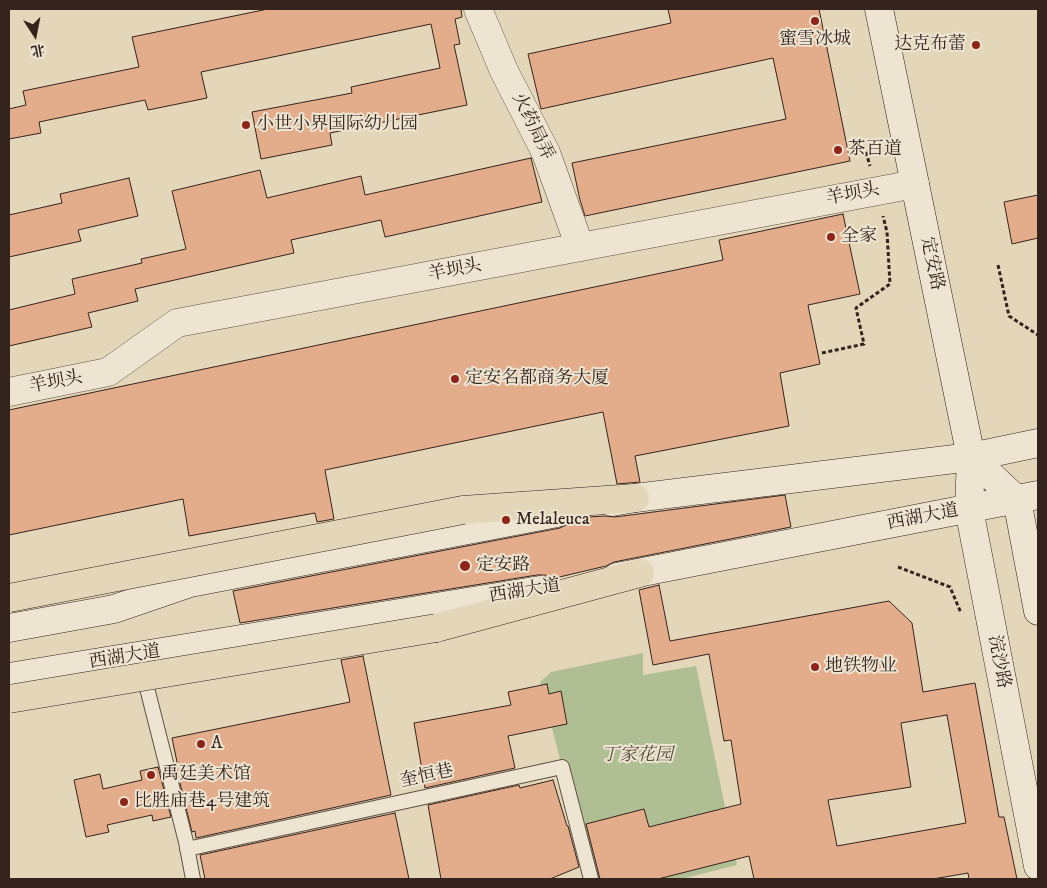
<!DOCTYPE html>
<meta charset="utf-8">
<style>
body{margin:0}
#map{position:relative;width:1047px;height:888px;overflow:hidden;background:#e4d7b9;font-family:"IM FELL DW Pica","Noto Serif SC",serif}
canvas{display:block}
.frame{position:absolute;inset:0;border:10px solid #35231d;pointer-events:none}
.north{position:absolute;left:10px;top:10px;width:50px;height:50px;-webkit-text-stroke:4px #ede5d2;paint-order:stroke;rotate:169deg;font-size:14px;font-weight:700;line-height:20px;text-align:center;color:#35231d}
.north::after{content:'';display:block;margin:auto;width:18px;height:22px;background:#35231d;clip-path:polygon(50% 0,100% 100%,50% 72%,0 100%)}
</style>
<div id="map">
<canvas width="1047" height="888"></canvas>
<div class="frame"></div>
<div class="north">北</div>
</div>
<script>
const ctx = document.querySelector('canvas').getContext('2d');
ctx.lineJoin = 'round';
function paint(path, color) {
  ctx.fillStyle = color;
  ctx.fill(path, 'evenodd');
}
function toPath(rows) {
  const path = new Path2D();
  for (const r of rows) {
    path.moveTo(r[0], r[1]);
    for (let i = 2; i < r.length; i += 2) path.lineTo(r[i], r[i + 1]);
  }
  return path;
}
function stroke(path, color, width, dash) {
  ctx.strokeStyle = color;
  ctx.lineWidth = width;
  ctx.lineCap = dash ? 'butt' : 'round';
  ctx.setLineDash(dash || []);
  ctx.stroke(path);
}
function write(font, color, halo, rows, align = 'center') {
  ctx.font = font + ' "IM FELL DW Pica","Noto Serif SC",serif';
  ctx.lineWidth = 4;
  ctx.setLineDash([]);
  ctx.textBaseline = 'middle';
  ctx.strokeStyle = halo;
  ctx.fillStyle = color;
  for (const [text, x, y, turn = 0] of rows) {
    ctx.save();
    ctx.translate(x, y);
    ctx.rotate((+turn || 0) * Math.PI / 180);
    ctx.textAlign = isNaN(turn) ? turn : align;
    if (halo) ctx.strokeText(text, 0, 0);
    ctx.fillText(text, 0, 0);
    ctx.restore();
  }
}
paint(toPath([
 [643,653,643,675,696,666,737,865,682,879,591,879,540,682,551,672]
]), '#afbf93');
const building = toPath([
 [268,9,461,9,462,17,455,19,460,44,454,45,467,105,330,133,332,145,261,159,252,112,352,93,351,87,440,68,431,24,201,72,207,98,148,110,145,100,39,122,41,133,9,139,9,109,26,105,23,91,139,67,132,37,268,9],
 [668,9,819,9,850,161,585,216,580,200,572,163,786,119,773,58,541,109,528,54,671,23,668,9],
 [531,158,542,202,385,237,381,220,291,240,294,253,135,289,138,301,88,313,92,327,9,346,9,310,75,294,72,279,142,263,141,259,186,249,172,191,260,170,267,198,361,176,365,195,531,158],
 [129,178,138,216,78,230,81,241,9,257,9,215,62,203,60,194,129,178],
 [1038,195,1038,238,1012,244,1004,202,1038,195],
 [843,214,860,294,808,305,820,364,780,373,789,426,635,456,640,482,617,484,603,412,325,470,334,519,317,522,315,513,189,536,183,499,9,535,9,410,723,260,719,240,843,214],
 [785,495,791,527,614,562,606,566,551,579,545,575,537,575,240,623,233,591,560,528,568,524,572,518,605,516,615,517,785,495],
 [659,585,670,641,889,601,912,623,923,692,975,683,999,817,1004,817,1017,879,969,879,968,873,933,879,754,879,749,856,658,879,600,879,586,824,644,809,649,827,741,804,731,740,724,741,709,654,653,665,639,590,659,585],
 [947,715,966,823,837,846,828,800,911,787,901,723,947,715],
 [363,656,391,795,196,838,195,831,192,832,175,763,177,762,172,738,350,702,341,660,363,656],
 [547,684,549,694,561,691,567,724,508,736,515,768,425,788,414,723,511,705,508,692,547,684],
 [158,767,171,817,153,821,152,815,107,825,109,832,86,837,74,780,100,774,103,789,142,780,140,771,158,767],
 [553,780,567,826,568,826,579,867,550,879,441,879,428,805,519,785,520,788,553,780],
 [395,813,409,879,205,879,200,855,395,813]
]);
paint(building, '#e3ad8c');
stroke(building, '#35231d', 1);
const lane = toPath([
 [141,673,147,688,186,842,193,879],
 [187,849,562,767,591,879]
]);
const street = toPath([
 [478,9,504,71,546,153,580,247],
 [9,392,108,372,177,323,915,184]
]);
const secondary = toPath([
 [879,9,971,457,1017,500],
 [971,457,969,509,1038,866],
 [1017,500,1038,611],
 [612,502,635,498,971,457,1038,443],
 [617,577,1038,495],
 [9,628,114,609,190,583,557,513],
 [9,677,540,590]
]);
const highway = toPath([
 [463,510,635,498],
 [436,628,640,573]
]);
stroke(lane, '#615044', 16);
stroke(street, '#615044', 29);
stroke(secondary, '#35231d', 29);
stroke(highway, '#35231d', 29);
stroke(toPath([
 [866,152,870,166],
 [998,265,1009,316,1038,335],
 [822,353,864,344,856,308,890,284,887,232,883,216],
 [898,567,950,587,961,613]
]), '#35231d', 3, [4, 2.5]);
stroke(lane, '#ede5d2', 14);
stroke(street, '#ede5d2', 28);
stroke(secondary, '#ede5d2', 28);
stroke(highway, '#e4d7b9', 28);
const highwayBridge = toPath([
 [9,598,463,510],
 [9,699,436,628]
]);
stroke(highwayBridge, '#35231d', 29, []);
stroke(highwayBridge, '#e4d7b9', 28);
for (const [x, y, r, color] of [
 [815,21,5,"#8f2418"],
 [976,45,5,"#8f2418"],
 [246,125,5,"#8f2418"],
 [838,150,5,"#8f2418"],
 [831,237,5,"#8f2418"],
 [455,379,5,"#8f2418"],
 [506,520,5,"#8f2418"],
 [465,566,6,"#8f2418"],
 [815,667,5,"#8f2418"],
 [201,744,5,"#8f2418"],
 [151,775,5,"#8f2418"],
 [124,802,5,"#8f2418"]
]) {
  const dot = new Path2D();
  dot.arc(x, y, r, 0, 2 * Math.PI);
  ctx.fillStyle = color;
  ctx.fill(dot);
  stroke(dot, '#ede5d2', 2);
}
write('18px', '#35231d', '#ede5d2', [
 ["蜜雪冰城",815,40,"center"],
 ["达克布蕾",966,45,"right"],
 ["小世小界国际幼儿园",256,125],
 ["茶百道",848,150],
 ["全家",841,237],
 ["定安名都商务大厦",465,379],
 ["Melaleuca",516,520],
 ["定安路",476,566],
 ["地铁物业",825,667],
 ["A",211,744],
 ["禹廷美术馆",161,775],
 ["比胜庙巷4号建筑",134,802]
], 'left');
write('18px', '#35231d', '#ede5d2', [
 ["火药局弄",532,127,64],
 ["羊坝头",853,195,-11],
 ["定安路",931,264,78],
 ["羊坝头",455,271,-11],
 ["羊坝头",56,383,-11],
 ["西湖大道",923,518,-11],
 ["西湖大道",525,592,-9],
 ["西湖大道",125,658,-9],
 ["浣沙路",998,662,79],
 ["奎恒巷",427,777,-12]
]);
write('italic 18px', '#544a3a', '#ede5d2', [
 ["丁家花园",637,756]
]);
</script>
